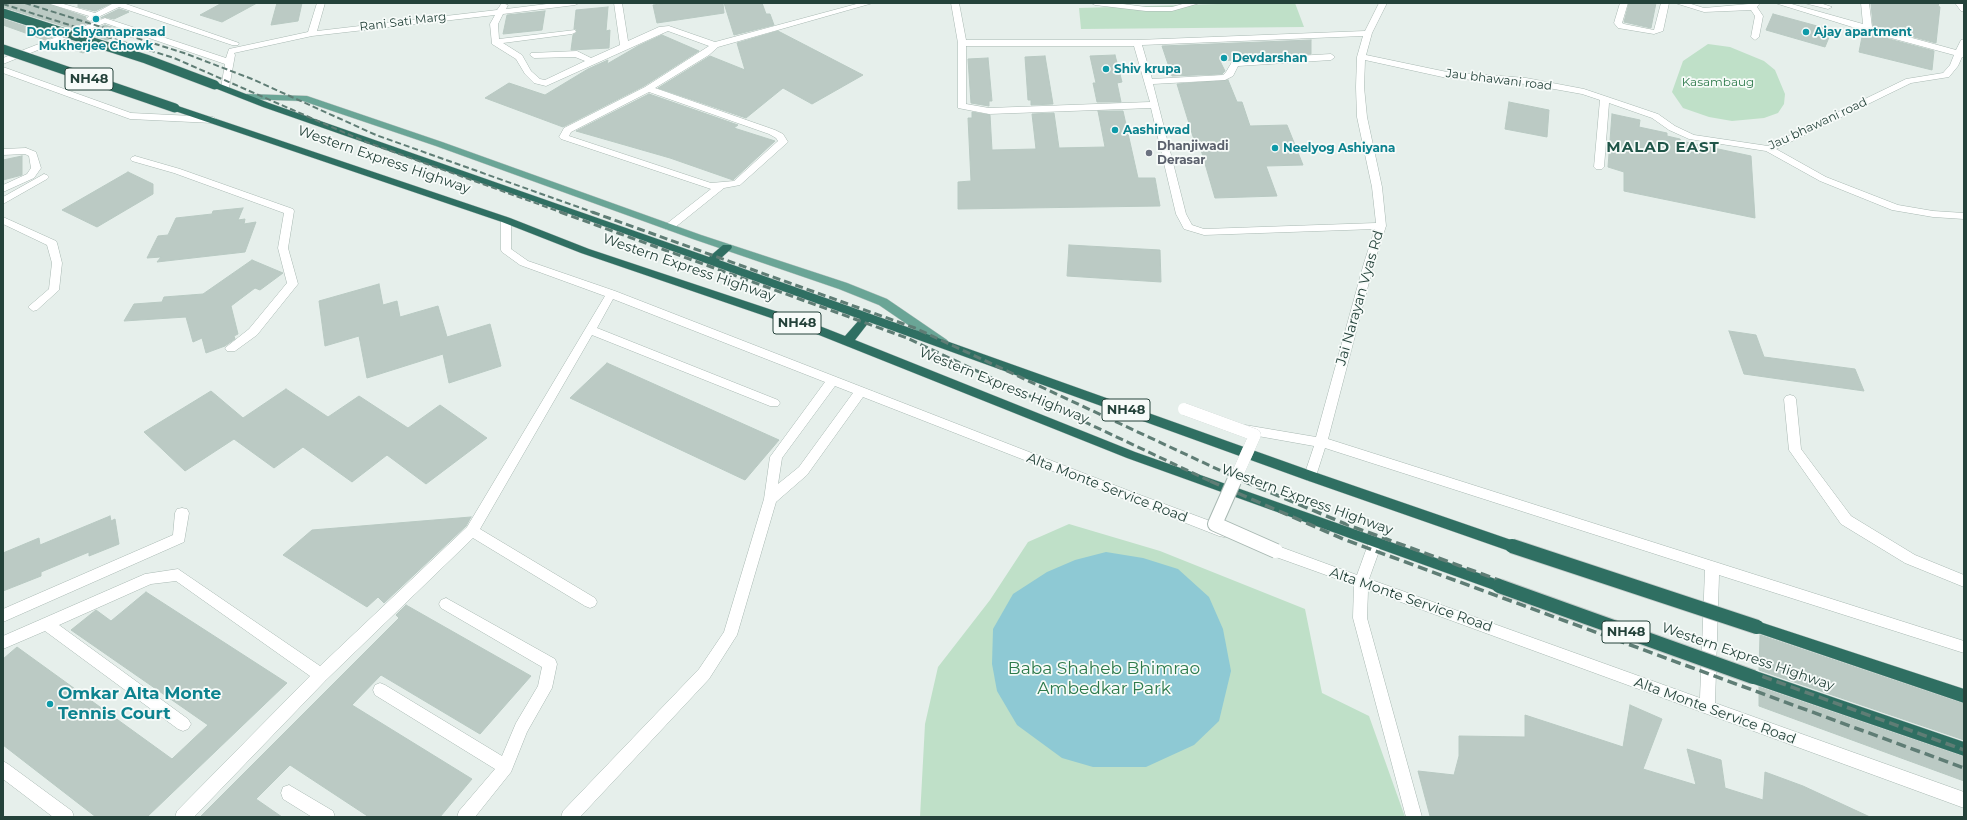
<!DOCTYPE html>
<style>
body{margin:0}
#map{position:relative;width:1967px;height:820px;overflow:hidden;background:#e6efeb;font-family:Montserrat,sans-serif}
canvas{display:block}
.frame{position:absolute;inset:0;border:4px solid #24423a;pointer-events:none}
</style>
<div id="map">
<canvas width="1967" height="820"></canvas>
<div class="frame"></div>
</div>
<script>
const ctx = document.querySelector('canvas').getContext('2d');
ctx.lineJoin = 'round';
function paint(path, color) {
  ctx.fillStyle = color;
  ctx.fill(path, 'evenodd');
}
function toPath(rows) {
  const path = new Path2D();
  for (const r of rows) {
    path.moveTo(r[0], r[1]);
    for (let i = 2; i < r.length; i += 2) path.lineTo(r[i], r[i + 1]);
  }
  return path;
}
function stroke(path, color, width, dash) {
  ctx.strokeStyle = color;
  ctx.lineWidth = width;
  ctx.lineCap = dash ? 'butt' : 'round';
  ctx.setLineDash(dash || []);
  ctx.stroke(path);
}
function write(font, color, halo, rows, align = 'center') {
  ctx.font = font + ' Montserrat,sans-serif';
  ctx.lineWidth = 3.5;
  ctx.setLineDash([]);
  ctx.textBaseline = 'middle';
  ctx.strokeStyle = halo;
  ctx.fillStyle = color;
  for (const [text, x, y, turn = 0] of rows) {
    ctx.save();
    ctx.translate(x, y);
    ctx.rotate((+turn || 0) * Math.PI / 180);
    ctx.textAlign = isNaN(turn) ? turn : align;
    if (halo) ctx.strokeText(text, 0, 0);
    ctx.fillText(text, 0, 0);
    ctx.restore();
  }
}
paint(toPath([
 [1252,3,1295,3,1304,27,1081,29,1079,8],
 [1708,44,1730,47,1764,61,1775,70,1785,94,1784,104,1778,113,1764,118,1732,121,1709,117,1683,108,1672,92,1683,61],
 [1069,524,1160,551,1305,609,1322,693,1369,716,1405,817,920,817,925,724,938,667,990,600,1028,542]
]), '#bfe0c8');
paint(toPath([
 [1106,552,1143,558,1178,569,1209,597,1223,629,1231,671,1219,721,1194,745,1146,767,1093,767,1062,758,1017,725,997,691,992,664,993,629,1013,594,1047,572,1075,560]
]), '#8ec9d4');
const building = toPath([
 [3,3,46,3,86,17,85,19,90,22,73,29,3,7,3,3],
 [78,3,110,3,110,4,95,11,78,7,78,3],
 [222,3,257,3,222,22,200,15,222,3],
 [277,3,302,3,298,21,271,25,277,3],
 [667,3,723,3,724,13,657,23,653,5,667,3],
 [724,3,762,3,766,14,770,14,774,25,734,35,724,3],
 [1629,3,1656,3,1651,28,1624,22,1629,3],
 [1871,3,1939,3,1938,6,1940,7,1936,43,1873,26,1871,3],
 [608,7,606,31,610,30,609,48,571,50,573,35,577,32,576,29,574,29,576,10,608,7],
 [119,9,129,12,114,19,104,17,94,21,119,9],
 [545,11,542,30,503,34,507,15,545,11],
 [1773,14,1832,30,1825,47,1766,30,1773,14],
 [3,19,55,36,45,40,3,25,3,19],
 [105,25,124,31,107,40,84,33,105,25],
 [778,31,863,75,812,104,783,88,746,118,658,88,710,56,745,70,737,43,778,31],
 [1863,32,1934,51,1932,70,1859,52,1863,32],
 [662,35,699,51,644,86,563,127,485,98,509,83,545,95,588,69,608,60,607,64,638,46,662,35],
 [67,40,92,48,83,53,57,44,67,40],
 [1311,40,1311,54,1220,61,1225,71,1222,74,1172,76,1162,46,1311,40],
 [1115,55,1122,82,1117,83,1121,102,1097,102,1093,83,1096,83,1090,56,1115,55],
 [1045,56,1053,104,1031,105,1031,100,1028,100,1025,57,1045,56],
 [988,58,992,101,989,101,989,106,971,103,968,59,988,58],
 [1228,80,1237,102,1242,102,1250,126,1287,125,1303,165,1266,166,1277,196,1215,198,1199,143,1195,143,1177,84,1228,80],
 [649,94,738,125,734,128,775,141,733,180,670,158,576,131,649,94],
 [1509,102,1549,110,1547,137,1505,129,1509,102],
 [1098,111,1123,111,1138,178,1155,178,1160,206,958,209,958,182,971,181,968,118,972,118,972,112,990,115,992,150,1036,149,1032,114,1054,113,1059,148,1105,147,1098,111],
 [1612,114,1640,120,1639,127,1667,133,1667,136,1680,139,1681,141,1751,156,1755,218,1624,191,1624,172,1608,167,1612,114],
 [22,156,22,175,3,180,3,160,22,156],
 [128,172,153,184,153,194,97,227,62,210,128,172],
 [243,208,238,220,245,219,244,224,256,222,245,252,157,262,161,257,147,258,158,236,168,235,176,218,212,214,213,211,243,208],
 [1069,245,1160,250,1161,282,1067,276,1069,245],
 [252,260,283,273,260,290,255,288,231,306,238,334,234,336,235,339,225,346,206,353,202,338,193,342,186,317,124,321,134,304,162,302,164,297,203,294,252,260],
 [379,284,383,305,397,301,400,317,438,306,447,337,490,324,501,366,449,383,443,354,367,378,359,336,325,346,319,301,379,284],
 [1729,331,1756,335,1764,357,1855,369,1864,391,1744,374,1729,331],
 [607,363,779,440,745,480,570,398,607,363],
 [286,389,328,417,359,396,408,428,440,405,487,438,426,484,387,455,352,482,303,447,274,468,234,439,185,471,144,432,211,391,243,418,286,389],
 [110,516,111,521,115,519,119,544,89,556,89,552,41,572,41,576,3,591,3,553,39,538,40,545,110,516],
 [471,517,466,526,384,603,378,597,367,607,283,555,312,530,471,517],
 [146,592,287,683,147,817,96,817,3,745,3,659,17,647,172,759,208,725,71,630,96,610,111,621,146,592],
 [406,605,531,676,480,734,381,675,352,705,472,779,440,817,369,817,290,765,256,799,282,817,200,817,399,618,396,615,406,605],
 [1760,635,1964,704,1964,740,1759,670,1760,635],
 [1759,687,1964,757,1964,781,1759,706,1759,687],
 [1630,705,1662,719,1643,769,1696,785,1687,749,1721,760,1725,788,1763,800,1765,772,1803,786,1870,817,1430,816,1418,771,1454,775,1459,756,1459,736,1525,737,1525,715,1623,747,1630,705]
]);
paint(building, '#bbcac4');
stroke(building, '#b8c9c2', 1);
const minor = toPath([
 [47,3,60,3,95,13,112,4,111,3,123,3,239,43,238,45,232,45,119,7,90,21,86,19,89,16,47,3],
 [317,3,325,3,317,31,497,10,502,3,508,5,506,9,555,3,579,3,575,5,503,14,498,24,499,39,575,30,576,32,572,34,503,43,522,55,531,71,540,79,545,80,585,61,575,57,534,58,530,55,531,53,577,51,591,58,620,45,614,3,622,3,628,41,659,27,669,26,715,42,860,3,873,3,718,47,709,55,655,88,775,130,783,134,788,142,740,185,724,188,673,229,669,230,665,229,664,227,665,225,711,189,561,139,559,137,564,128,645,87,709,46,668,31,546,86,534,83,525,74,516,59,492,44,490,24,495,15,312,36,234,53,235,55,229,88,225,91,221,88,225,64,105,23,3,64,3,58,105,18,226,58,229,49,308,32,317,3],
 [649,92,769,134,776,138,778,141,734,181,711,183,569,136,571,132,649,92],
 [951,3,959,3,966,40,1137,40,1365,31,1379,3,1387,3,1372,33,1366,55,1447,72,1526,78,1584,89,1658,114,1675,126,1694,135,1768,146,1906,79,1943,73,1950,65,1954,55,1865,31,1775,3,1788,3,1863,24,1861,3,1869,3,1872,27,1956,50,1961,40,1964,39,1964,58,1962,57,1958,66,1949,77,1911,83,1776,149,1826,177,1898,205,1933,211,1964,213,1964,219,1933,217,1892,210,1820,181,1766,151,1689,139,1669,130,1652,118,1609,103,1604,167,1602,169,1596,169,1594,167,1600,100,1582,94,1526,84,1447,78,1365,60,1364,87,1367,117,1382,187,1386,226,1374,263,1328,439,1964,641,1964,653,1719,575,1715,703,1964,792,1964,808,1368,590,1367,618,1422,817,1406,817,1353,618,1354,585,1262,552,1260,548,1262,544,1267,542,1357,575,1370,539,1375,537,1380,539,1382,543,1369,579,1700,698,1705,570,1325,448,1316,476,1314,480,1310,481,1306,480,1304,476,1314,446,1241,433,1239,430,1241,427,1245,425,1316,437,1364,263,1375,229,1204,235,1184,229,1176,214,1151,108,989,114,958,108,958,43,951,3],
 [1363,36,1357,57,1356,87,1357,117,1372,187,1376,223,1204,229,1192,225,1186,214,1153,84,1225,80,1233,76,1238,66,1331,60,1335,57,1331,54,1245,59,1232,62,1226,72,1223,75,1152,79,1142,45,1363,36],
 [966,46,1134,46,1150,102,989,108,966,104,966,46],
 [1091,3,1115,3,1146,7,1172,7,1186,3,1200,3,1172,11,1146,11,1095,5,1091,3],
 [1620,3,1628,3,1622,23,1624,24,1654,30,1661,3,1669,3,1663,31,1654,34,1618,28,1614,23,1620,3],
 [1675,3,1688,3,1704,8,1760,3,1757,7,1763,16,1759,37,1755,40,1751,37,1755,16,1751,10,1704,12,1675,3],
 [1804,3,1820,3,1832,7,1828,9,1804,3],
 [1955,3,1963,3,1964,11,1961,11,1955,3],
 [3,67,131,113,213,117,218,120,213,123,130,119,3,73,3,67],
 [26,148,36,152,41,168,34,178,3,192,3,185,27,174,31,168,29,156,25,154,3,155,3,149,26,148],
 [135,156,180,169,293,209,294,211,288,248,298,284,257,335,235,351,227,351,225,348,249,329,287,283,278,248,284,213,174,173,132,161,130,159,132,157,135,156],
 [44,174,47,175,49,177,47,179,3,204,3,197,44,174],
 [3,217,56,241,57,243,62,263,59,290,37,310,33,311,28,307,49,289,52,263,47,245,3,224,3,217],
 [506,217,511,220,511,249,528,261,615,291,1132,492,1229,528,1231,532,1229,536,1224,537,1219,536,863,397,807,475,776,502,737,635,709,679,580,817,561,817,563,811,699,669,724,632,764,499,770,457,825,382,613,299,597,328,778,400,780,403,778,406,770,406,592,335,480,529,595,598,597,602,595,606,590,608,585,606,473,538,326,680,194,817,175,817,177,811,310,676,176,581,151,584,59,625,188,719,191,724,188,729,183,731,178,729,45,631,3,649,3,636,145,574,178,569,320,666,467,527,605,296,520,265,502,252,501,250,501,220,506,217],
 [835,386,853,393,799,467,778,484,782,458,835,386],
 [1790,395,1794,396,1796,399,1801,449,1851,516,1915,555,1964,575,1964,587,1905,563,1841,524,1789,450,1784,399,1786,396,1790,395],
 [182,508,187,509,189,513,184,542,3,622,3,609,173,535,175,513,177,509,182,508],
 [446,598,555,659,557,664,552,688,527,732,511,772,475,817,457,817,459,811,495,769,375,695,373,690,375,685,380,683,385,685,502,756,516,723,538,686,542,667,441,608,439,604,441,600,446,598],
 [3,761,8,764,72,811,74,817,53,817,3,779,3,761],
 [289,785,333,811,335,817,312,817,283,799,281,793,283,787,289,785]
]);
const major = toPath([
 [247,94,307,96,442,142,701,235,847,283,887,299,947,340,949,343,943,347,939,346,879,305,839,289,693,239,436,146,303,101,244,99,243,97,247,94]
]);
const highway = toPath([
 [215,82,269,103,709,257,723,245,731,245,732,247,731,249,719,260,1314,472,1517,542,1519,546,1517,550,1512,552,1306,480,869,322,855,340,1135,452,1504,582,1506,586,1504,590,1499,592,1494,590,1127,458,809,331,581,253,502,222,172,110,170,108,172,106,178,106,510,218,589,249,817,325,845,336,860,319,584,219,263,107,212,87,211,85,215,82],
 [1757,621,1964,689,1964,703,1752,631,1750,627,1752,623,1757,621],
 [1753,670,1964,742,1964,756,1748,682,1746,677,1748,672,1753,670]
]);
stroke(minor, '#a8b8b2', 1);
stroke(major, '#c2cac8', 1);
stroke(highway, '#c2cac8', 1);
paint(minor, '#fff');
paint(major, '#6aa596');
paint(highway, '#2f6f62');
stroke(toPath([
 [25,3,184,53,252,79,376,135,595,213],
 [3,4,174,58,366,142,563,213]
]), '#5f7d75', 2, [6, 3]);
stroke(toPath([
 [560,212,907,338,1212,482],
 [592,212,915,328,1245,482]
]), '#5f7d75', 3, [8, 4]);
stroke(toPath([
 [1210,481,1343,539,1964,768],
 [1243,481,1348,525,1964,750]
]), '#5f7d75', 3.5, [10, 5]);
const minorBridgeFar1 = toPath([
 [1184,409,1255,435,1234,482]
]);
const minorBridge = toPath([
 [1234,481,1215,524,1276,551]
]);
const highwayBridgeFar1 = toPath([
 [3,13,146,59,215,85],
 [3,49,175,108]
]);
const highwayBridge = toPath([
 [1512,546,1757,627],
 [1499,586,1753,677]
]);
stroke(minorBridgeFar1, '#a8b8b2', 12, []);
stroke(minorBridge, '#a8b8b2', 16, []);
stroke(highwayBridgeFar1, '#c2cac8', 10, []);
stroke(highwayBridge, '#c2cac8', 16, []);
stroke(minorBridgeFar1, '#fff', 12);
stroke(minorBridge, '#fff', 14);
stroke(highwayBridgeFar1, '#2f6f62', 9);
stroke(highwayBridge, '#2f6f62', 14);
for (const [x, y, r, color] of [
 [96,19,4,"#0f9aa8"],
 [1806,32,4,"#0f9aa8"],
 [1224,58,4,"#0f9aa8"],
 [1106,69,4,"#0f9aa8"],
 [1115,130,4,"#0f9aa8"],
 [1275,148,4,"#0f9aa8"],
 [1149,153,4,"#6b7280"],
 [50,704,4,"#0f9aa8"]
]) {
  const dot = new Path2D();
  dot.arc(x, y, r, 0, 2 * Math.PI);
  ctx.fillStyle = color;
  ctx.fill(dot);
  stroke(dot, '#f7fbf9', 1.5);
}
write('12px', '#24423a', '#f7fbf9', [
 ["Rani Sati Marg",403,22,-7],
 ["Jau bhawani road",1499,80,7],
 ["Jau bhawani road",1818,124,-25]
]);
write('bold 12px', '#0d838f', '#f7fbf9', [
 ["Doctor Shyamaprasad",96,32,"center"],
 ["Mukherjee Chowk",96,46,"center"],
 ["Ajay apartment",1814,32],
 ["Devdarshan",1232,58],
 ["Shiv krupa",1114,69],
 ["Aashirwad",1123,130],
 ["Neelyog Ashiyana",1283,148]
], 'left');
write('12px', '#2d7a4b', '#f7fbf9', [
 ["Kasambaug",1718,82]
]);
write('bold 12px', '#5b616d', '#f7fbf9', [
 ["Dhanjiwadi",1157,146],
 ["Derasar",1157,160]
], 'left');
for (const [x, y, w] of [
 [89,79,48],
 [797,323,48],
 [1126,410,48],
 [1626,632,48]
]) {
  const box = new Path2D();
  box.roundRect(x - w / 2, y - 11, w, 22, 3);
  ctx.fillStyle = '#f7fbf9';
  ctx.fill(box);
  stroke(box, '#24423a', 1);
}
write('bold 13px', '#24423a', null, [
 ["NH48",89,79],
 ["NH48",797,323],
 ["NH48",1126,410],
 ["NH48",1626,632]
]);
write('14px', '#24423a', '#f7fbf9', [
 ["Western Express Highway",384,160,19],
 ["Western Express Highway",689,268,19],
 ["Jai Narayan Vyas Rd",1360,298,-74],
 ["Western Express Highway",1004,386,22],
 ["Alta Monte Service Road",1107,488,21],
 ["Western Express Highway",1307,500,20],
 ["Alta Monte Service Road",1411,600,19],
 ["Western Express Highway",1748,657,19],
 ["Alta Monte Service Road",1715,711,20]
]);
ctx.letterSpacing = '1px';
write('bold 15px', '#1f5548', '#f7fbf9', [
 ["MALAD EAST",1663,148]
]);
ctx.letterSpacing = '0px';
write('17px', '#2d7a4b', '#f7fbf9', [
 ["Baba Shaheb Bhimrao",1104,669],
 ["Ambedkar Park",1104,689]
]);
write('bold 17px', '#0d838f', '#f7fbf9', [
 ["Omkar Alta Monte",58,694],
 ["Tennis Court",58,714]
], 'left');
</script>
